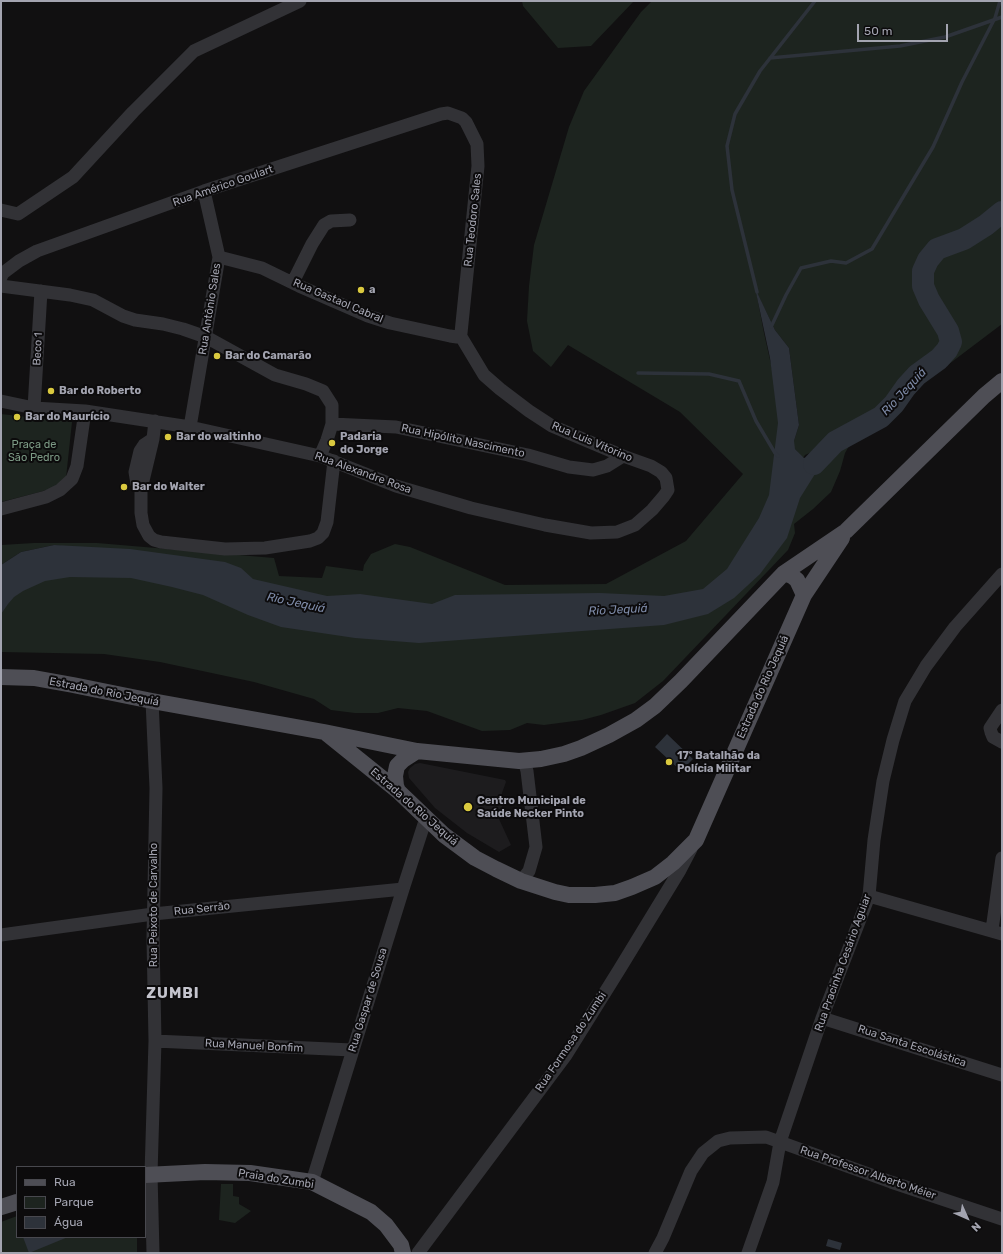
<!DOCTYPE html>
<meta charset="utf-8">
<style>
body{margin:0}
#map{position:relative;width:1003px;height:1254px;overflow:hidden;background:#111011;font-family:Rubik,sans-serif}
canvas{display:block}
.frame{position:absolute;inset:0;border:2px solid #a3a4b0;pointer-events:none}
.legend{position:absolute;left:16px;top:1166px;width:130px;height:72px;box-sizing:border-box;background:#0c0b0c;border:1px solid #48484e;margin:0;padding:5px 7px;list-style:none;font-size:12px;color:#a3a4b0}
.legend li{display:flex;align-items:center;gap:8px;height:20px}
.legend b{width:20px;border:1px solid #48484e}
.north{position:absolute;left:947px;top:1198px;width:40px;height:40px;-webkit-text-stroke:3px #0c0b0c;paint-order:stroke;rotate:135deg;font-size:11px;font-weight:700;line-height:16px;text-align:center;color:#a3a4b0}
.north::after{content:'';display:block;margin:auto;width:14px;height:18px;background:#a3a4b0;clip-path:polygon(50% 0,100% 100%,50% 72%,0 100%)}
.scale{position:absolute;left:857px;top:24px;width:91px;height:18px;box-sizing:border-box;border:2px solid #a3a4b0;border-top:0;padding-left:5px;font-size:12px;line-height:14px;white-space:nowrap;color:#a3a4b0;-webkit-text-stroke:3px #0c0b0c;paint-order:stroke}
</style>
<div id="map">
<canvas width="1003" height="1254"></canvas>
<div class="frame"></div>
<ul class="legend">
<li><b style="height:5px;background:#4e4e55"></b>Rua</li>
<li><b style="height:11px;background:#1d241f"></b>Parque</li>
<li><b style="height:11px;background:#2d323a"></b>Água</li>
</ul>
<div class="north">N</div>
<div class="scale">50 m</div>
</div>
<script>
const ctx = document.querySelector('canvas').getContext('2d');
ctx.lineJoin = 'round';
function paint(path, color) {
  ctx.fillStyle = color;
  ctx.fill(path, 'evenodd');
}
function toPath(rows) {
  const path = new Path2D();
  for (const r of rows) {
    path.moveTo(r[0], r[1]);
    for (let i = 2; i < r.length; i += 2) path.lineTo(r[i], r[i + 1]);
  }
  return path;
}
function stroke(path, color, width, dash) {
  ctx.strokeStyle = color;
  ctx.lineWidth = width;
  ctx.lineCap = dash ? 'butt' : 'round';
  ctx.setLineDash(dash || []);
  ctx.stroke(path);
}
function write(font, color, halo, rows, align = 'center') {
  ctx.font = font + ' Rubik,sans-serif';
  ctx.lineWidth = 4;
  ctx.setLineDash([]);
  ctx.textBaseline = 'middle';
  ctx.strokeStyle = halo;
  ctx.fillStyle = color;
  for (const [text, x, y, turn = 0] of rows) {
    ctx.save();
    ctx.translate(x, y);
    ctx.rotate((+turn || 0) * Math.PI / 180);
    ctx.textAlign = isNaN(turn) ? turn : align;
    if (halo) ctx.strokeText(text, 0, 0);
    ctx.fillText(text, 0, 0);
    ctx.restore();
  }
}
paint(toPath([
 [420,763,505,780,506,782,502,793,502,818,499,819,511,845,499,852,467,833,435,808,409,778,408,772,410,768,415,764]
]), '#1d1c1e');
paint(toPath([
 [522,1,634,1,591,46,558,48,523,6],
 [652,1,1002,1,1002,324,916,389,876,430,862,434,852,441,845,453,840,471,831,492,813,509,794,524,795,533,788,550,663,681,635,703,601,715,582,720,544,725,527,723,510,730,482,731,427,711,398,708,378,713,355,713,331,710,314,699,254,682,160,662,104,654,1,652,1,602,2,600,10,592,20,585,43,574,69,571,132,571,174,580,205,589,251,609,282,621,356,632,419,636,663,619,706,608,740,589,771,556,789,529,794,496,814,451,805,455,803,458,794,448,794,441,799,425,789,348,775,330,756,291,764,333,784,423,781,433,774,483,774,497,764,520,731,573,705,594,664,601,600,598,456,600,432,610,360,599,326,601,250,583,238,572,224,567,54,545,21,552,1,565,1,545,34,543,97,543,274,558,279,576,322,578,326,566,363,571,364,565,371,554,395,544,410,547,505,585,606,584,686,541,743,474,680,412,568,345,551,367,533,351,527,321,529,286,534,245,569,127,584,91,641,12],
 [1,414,72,422,66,478,51,489,1,502],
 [221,1184,233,1184,233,1196,239,1197,239,1204,251,1211,235,1223,219,1220],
 [17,1216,17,1237,137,1237,137,1253,1,1253,1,1222]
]), '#1d241f');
paint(toPath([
 [755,288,775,330,789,348,799,425,794,441,795,449,804,458,810,456,835,442,800,498,787,538,760,574,734,598,708,614,664,625,419,643,355,638,281,627,248,615,203,595,172,587,131,578,70,577,45,581,23,591,14,597,8,604,1,614,1,565,21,552,54,545,130,549,225,562,241,568,253,579,327,596,360,594,432,604,455,595,600,593,664,596,703,589,727,569,759,518,769,495,778,423,770,358],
 [667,734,693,759,681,771,655,747],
 [23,1237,68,1237,29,1253],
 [828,1239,842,1243,840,1250,826,1246]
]), '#2d323a');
stroke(toPath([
 [770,58,900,46,945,37,1002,17],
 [757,292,732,190,727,146,735,114,760,71,815,1],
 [771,327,786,295,801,268,831,261,846,263,872,249,933,147,962,82,995,18,1000,1],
 [638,373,709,374,739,381,756,421,775,453,778,456]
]), '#2d323a', 3.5);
stroke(toPath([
 [814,464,835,442,881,417,894,404,906,387,917,375,939,359,947,350,951,342,948,331,929,300,923,286,923,271,928,260,937,249,964,239,986,225,1002,212]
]), '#2d323a', 22);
stroke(toPath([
 [1,210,18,214,73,177,133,112,194,51,300,1],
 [219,257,262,268,299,286,368,316,390,323,450,336,457,337,460,335],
 [1,277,3,273,19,261,37,251,204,191,441,114,448,113,462,118,466,122,477,144,478,166,461,333,460,335],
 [293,282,312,244,324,225,331,221,350,220],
 [1,286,70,295,93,300,123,316,135,320,163,324,183,329,206,337,275,375,306,384,323,391,332,405,332,424],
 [1,401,34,408,85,411,190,427,320,456,396,486,471,508,545,525,591,533,617,532,635,525,652,510,664,496,668,490,666,478,661,472,651,466,623,456,552,426,529,411,500,389,484,375,460,335],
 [34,408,41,291],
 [155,421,153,439,141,489,141,513,143,525,149,536,154,540,161,542,225,549,265,548,310,541,318,538,323,533,327,522,334,461],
 [190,427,219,257,204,191],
 [320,456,327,440,332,424,396,427,528,455,569,467,593,470,607,466,623,456],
 [141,489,137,484,135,472,140,451,144,445,153,439],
 [1,509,46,497,60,490,72,479,77,466,85,411],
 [1002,574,955,627,926,666,905,701,893,740,883,781,874,840,869,896,822,1018,780,1142,891,1182,1002,1219],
 [152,701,156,788,153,938,155,1041,151,1174,153,1253],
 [1002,710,990,728,991,732,993,737,1002,742],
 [521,881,529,871,536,847,527,771,524,761],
 [869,896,1002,934],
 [992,930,1002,858],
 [1,935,153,914,403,889],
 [822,1018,1002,1075],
 [155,1041,352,1050],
 [312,1182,403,889,426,818],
 [418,1253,566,1055,619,970,680,870,691,849],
 [655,1253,663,1238,691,1171,703,1153,718,1141,730,1138,766,1137,780,1142,773,1182,748,1253]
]), '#323236', 13);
stroke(toPath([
 [784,573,792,576,797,580,804,595],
 [1,677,34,678,73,685,152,701,324,732,417,751,519,761,541,759,564,754,581,748,609,735,636,720,655,706,681,681,784,573,846,531,984,396,1002,381],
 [326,733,398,791,444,835,475,858,496,869,521,881,555,892,569,895,595,895,615,893,632,887,655,877,673,863,696,840,804,595,842,538],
 [398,791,396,786,395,776,397,766,403,760,417,751],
 [145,1175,205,1172,250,1173,312,1182,371,1212,386,1225,401,1245,403,1253],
 [1,1207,17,1202]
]), '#4e4e55', 16);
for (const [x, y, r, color] of [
 [361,290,4,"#dac93f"],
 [217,356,4,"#dac93f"],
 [51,391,4,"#dac93f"],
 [17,417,4,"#dac93f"],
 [168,437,4,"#dac93f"],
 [332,443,4,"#dac93f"],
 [124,487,4,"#dac93f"],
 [669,762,4,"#dac93f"],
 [468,807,5,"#dac93f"]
]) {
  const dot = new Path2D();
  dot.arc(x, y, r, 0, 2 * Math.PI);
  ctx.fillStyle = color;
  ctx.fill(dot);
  stroke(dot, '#0c0b0c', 1.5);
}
write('11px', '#a3a4b0', '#0c0b0c', [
 ["Rua Américo Goulart",223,186,-19],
 ["Rua Teodoro Sales",473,220,-84],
 ["Rua Gastaol Cabral",338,301,23],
 ["Rua Antônio Sales",210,309,-81],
 ["Beco 1",38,349,-87],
 ["Rua Hipólito Nascimento",463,441,12],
 ["Rua Luis Vitorino",592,442,23],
 ["Rua Alexandre Rosa",363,473,20],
 ["Estrada do Rio Jequiá",763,687,-66],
 ["Estrada do Rio Jequiá",104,692,11],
 ["Estrada do Rio Jequiá",414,807,41],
 ["Rua Peixoto de Carvalho",154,905,-90],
 ["Rua Serrão",202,909,-6],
 ["Rua Pracinha Cesário Aguiar",843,963,-70],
 ["Rua Gaspar de Sousa",368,1000,-73],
 ["Rua Formosa do Zumbi",571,1042,-56],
 ["Rua Manuel Bonfim",254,1046,3],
 ["Rua Santa Escolástica",912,1046,18],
 ["Rua Professor Alberto Méier",868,1173,19],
 ["Praia do Zumbi",276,1179,9]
]);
write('bold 11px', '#a3a4b0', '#0c0b0c', [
 ["a",369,290],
 ["Bar do Camarão",225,356],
 ["Bar do Roberto",59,391],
 ["Bar do Maurício",25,417],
 ["Bar do waltinho",176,437],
 ["Padaria",340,437],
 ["do Jorge",340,450],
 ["Bar do Walter",132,487],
 ["17º Batalhão da",677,756],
 ["Polícia Militar",677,769],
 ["Centro Municipal de",477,801],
 ["Saúde Necker Pinto",477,814]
], 'left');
write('11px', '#7c9a85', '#0c0b0c', [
 ["Praça de",34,445],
 ["São Pedro",34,458]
]);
write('italic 12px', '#7e8ba8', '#0c0b0c', [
 ["Rio Jequiá",904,392,-47],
 ["Rio Jequiá",296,603,12],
 ["Rio Jequiá",618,610,-3]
]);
ctx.letterSpacing = '1px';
write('bold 15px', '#c4c4cd', '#0c0b0c', [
 ["ZUMBI",173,994]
]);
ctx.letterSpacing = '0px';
</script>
